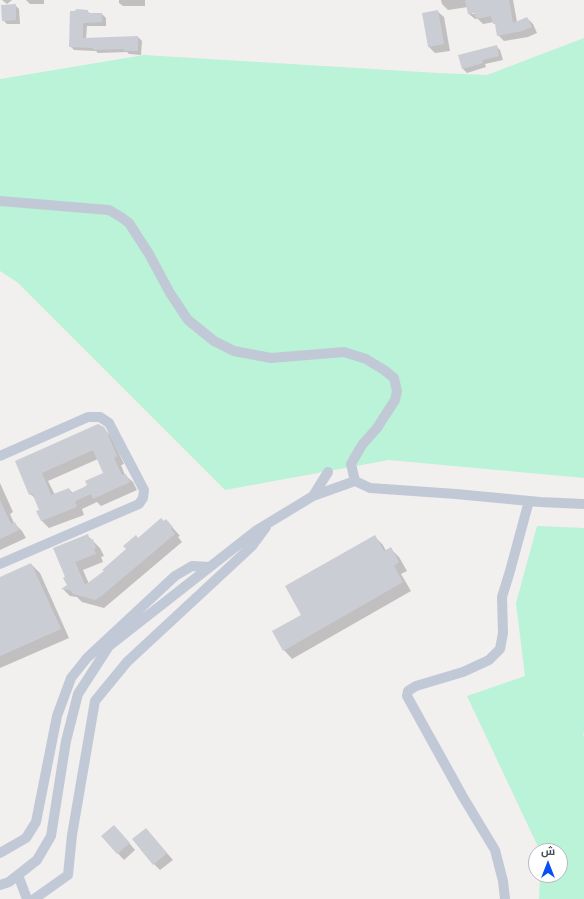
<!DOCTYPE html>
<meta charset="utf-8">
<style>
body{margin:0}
#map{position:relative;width:584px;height:899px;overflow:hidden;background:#f2efef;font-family:Raleway,Cairo,sans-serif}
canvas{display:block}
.north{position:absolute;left:528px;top:843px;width:40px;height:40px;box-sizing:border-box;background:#fff;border:1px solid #b5b9bf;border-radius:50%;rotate:0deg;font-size:11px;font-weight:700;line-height:16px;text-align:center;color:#454f5f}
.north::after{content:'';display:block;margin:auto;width:14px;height:18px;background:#0850f3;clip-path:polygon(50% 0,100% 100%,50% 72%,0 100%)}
</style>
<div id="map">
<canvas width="584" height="899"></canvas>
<div class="north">ش</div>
</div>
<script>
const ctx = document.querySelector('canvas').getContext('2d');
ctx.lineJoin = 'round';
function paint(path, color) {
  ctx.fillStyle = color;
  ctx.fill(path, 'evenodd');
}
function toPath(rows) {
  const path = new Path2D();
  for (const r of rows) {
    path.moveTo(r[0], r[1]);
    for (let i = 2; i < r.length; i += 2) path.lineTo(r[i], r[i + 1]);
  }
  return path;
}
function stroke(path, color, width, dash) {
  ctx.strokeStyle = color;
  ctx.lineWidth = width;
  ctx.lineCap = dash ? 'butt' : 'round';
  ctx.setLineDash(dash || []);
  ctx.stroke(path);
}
paint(toPath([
 [584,38,584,478,389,460,225,490,17,282,0,271,0,79,144,55,438,73,487,75],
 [537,526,584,528,584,733,583,734,584,737,584,899,539,899,540,875,560,875,560,851,540,851,467,696,525,676,516,603]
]), '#baf3d7');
paint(toPath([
 [2,0,12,0,7,4],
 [26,0,44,0,44,4,30,4],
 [119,0,145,0,145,6,123,6,119,3],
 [441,0,513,0,517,22,527,18,533,24,537,33,528,37,504,41,498,35,497,26,494,22,483,24,478,19,475,19,469,14,468,7,448,10,442,4],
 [472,12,480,13,472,14],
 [15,5,19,9,20,24,7,24,3,20],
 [87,11,91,14,102,14,106,18,106,26,87,26,86,39,138,37,142,41,141,55,129,54,127,52,98,53,96,51,74,50,70,46],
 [437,11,444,17,450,51,435,53,429,47],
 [496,46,500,50,503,60,485,64,486,67,467,73,463,69,459,56],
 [103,428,111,436,124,464,121,465,125,475,133,482,137,490,101,506,97,502,82,509,84,515,49,528,42,521,38,512,41,511,36,499,30,494,16,461],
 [98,459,105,473,89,485,73,493,69,489,55,495,48,481],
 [0,483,13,512,10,514,14,523,22,531,26,538,0,550],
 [166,520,180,536,178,537,182,542,104,608,82,602,77,597,70,596,63,589,69,586,64,578,87,535,100,548,104,556,101,557,103,562,83,570,89,584,105,571,138,539],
 [375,537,383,545,386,551,390,548,399,557,407,571,401,574,411,591,292,659,284,650,302,615],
 [31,564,40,573,69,638,0,668,0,578],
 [146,829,173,860,160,870,154,864],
 [120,832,135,850,124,860,102,836]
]), '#0003');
paint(toPath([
 [465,0,509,0,513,23,527,17,532,27,522,31,497,36,495,24,493,24,491,16,476,19,475,13,468,14],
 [16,4,16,20,2,21,1,5],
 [76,9,88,10,88,13,102,13,102,22,83,23,83,38,138,36,138,51,124,51,124,49,93,50,93,48,69,47,70,11,75,11],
 [438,10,444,44,428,47,422,13],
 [497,45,499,56,482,60,483,63,462,69,458,55],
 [98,424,104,427,107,432,117,456,114,458,122,475,126,474,130,482,93,499,91,494,75,501,77,507,41,521,36,511,39,510,32,493,29,495,15,461],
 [93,450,103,473,85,481,87,485,84,487,71,493,69,488,51,495,42,473],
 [0,500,11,524,15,522,19,530,0,539],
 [161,518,164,521,166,519,173,527,171,529,175,534,100,597,99,597,96,600,73,594,70,590,61,589,67,585,63,578,65,577,53,548,88,534,90,540,93,539,96,548,94,549,96,554,75,562,85,585,104,571,102,570,126,549,123,546,136,535,138,538],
 [375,535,384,551,391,547,399,562,394,566,403,582,283,651,272,631,301,615,285,586],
 [31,563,61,629,0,656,0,577],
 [114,825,130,843,117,854,101,836],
 [146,828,167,853,153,865,132,839]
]), '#cbcdd5');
stroke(toPath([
 [0,201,109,210,121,217,129,223,149,254,170,293,188,320,214,341,234,351,271,358,344,352,366,359,384,370,394,378,397,391,395,400,377,428,362,445,351,464,355,481,370,488,456,494,540,502,584,504],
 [0,456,88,417,100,417,109,423,144,490,143,498,139,504,0,564],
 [313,496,328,472],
 [0,853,26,838,36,822,57,716,71,678,87,658,175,576,192,566,210,567],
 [18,875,27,899],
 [0,885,9,882,37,860,51,836,66,741,78,694,109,646,257,530,313,496,355,481],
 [34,899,68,875,72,835,95,701,127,662,252,546,266,527],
 [505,899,503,881,495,850,463,797,407,696,408,691,416,686,463,672,489,660,500,649,503,633,502,597,510,571,529,501]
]), '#c2c9d6', 10);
</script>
